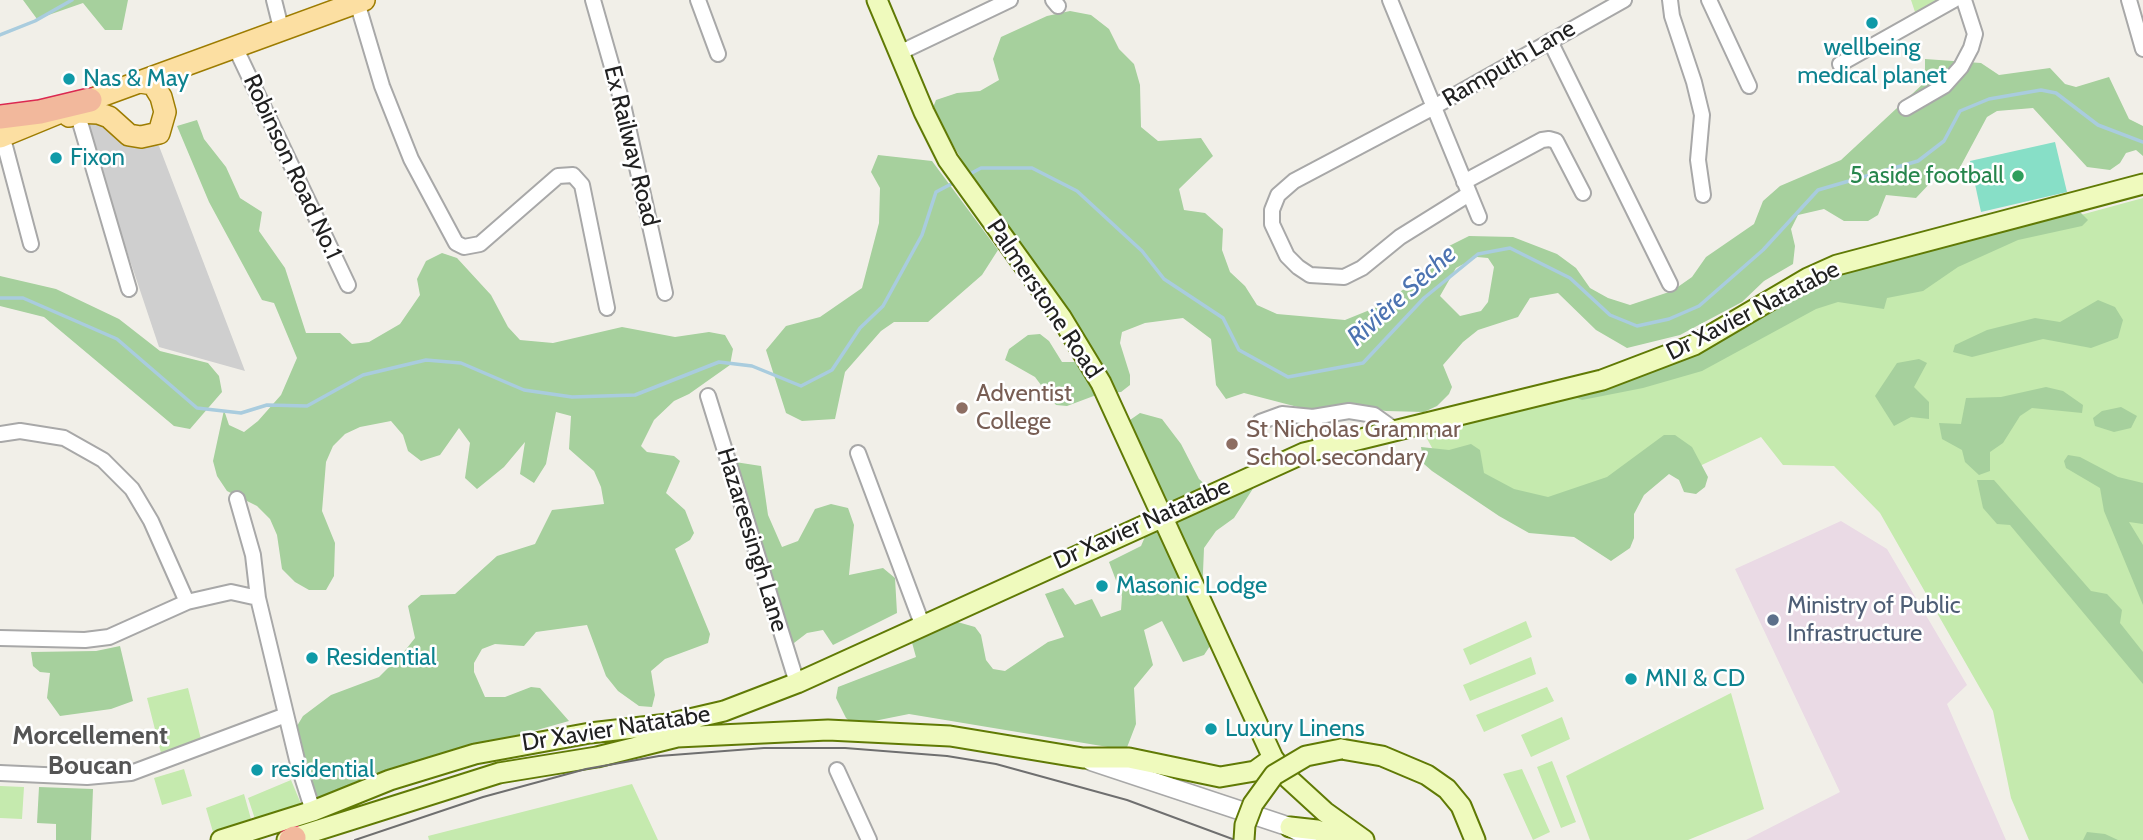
<!DOCTYPE html>
<meta charset="utf-8">
<style>
body{margin:0}
canvas{display:block;background:#f1efe8}
</style>
<canvas width="2143" height="840"></canvas>
<script>
const ctx = document.querySelector('canvas').getContext('2d');
ctx.lineJoin = 'round';
function paint(path, color) {
  ctx.fillStyle = color;
  ctx.fill(path, 'evenodd');
}
function toPath(rows) {
  const path = new Path2D();
  for (const r of rows) {
    path.moveTo(r[0], r[1]);
    for (let i = 2; i < r.length; i += 2) path.lineTo(r[i], r[i + 1]);
  }
  return path;
}
function stroke(path, color, width, dash) {
  ctx.strokeStyle = color;
  ctx.lineWidth = width;
  ctx.lineCap = dash ? 'butt' : 'round';
  ctx.setLineDash(dash || []);
  ctx.stroke(path);
}
function write(font, color, halo, rows, align = 'center') {
  ctx.font = font + ' Cabin,sans-serif';
  ctx.lineWidth = 5;
  ctx.setLineDash([]);
  ctx.textBaseline = 'middle';
  ctx.strokeStyle = halo;
  ctx.fillStyle = color;
  for (const [text, x, y, turn = 0] of rows) {
    ctx.save();
    ctx.translate(x, y);
    ctx.rotate((+turn || 0) * Math.PI / 180);
    ctx.textAlign = isNaN(turn) ? turn : align;
    if (halo) ctx.strokeText(text, 0, 0);
    ctx.fillText(text, 0, 0);
    ctx.restore();
  }
}
paint(toPath([
 [1841,521,1887,549,1967,685,1947,704,2006,840,1746,840,1840,792,1735,569]
]), '#eadae5');
paint(toPath([
 [102,118,119,133,159,146,245,371,159,347,83,120]
]), '#cfcfcf');
paint(toPath([
 [1911,0,1945,0,1916,15],
 [2143,198,2143,840,2029,840,2011,798,1993,711,1880,513,1834,466,1783,465,1761,437,1687,472,1670,460,1523,524,1448,477,1425,435,1682,367,1838,281],
 [1526,621,1532,637,1470,665,1463,649],
 [1531,657,1536,674,1470,701,1463,685],
 [1547,687,1554,701,1484,732,1476,715],
 [188,688,202,743,161,753,147,698],
 [1731,693,1764,809,1688,840,1590,840,1566,776],
 [1562,717,1570,739,1531,757,1521,735],
 [1552,761,1576,822,1561,828,1537,767],
 [184,769,192,796,162,805,154,778],
 [1522,769,1550,832,1533,840,1503,774],
 [291,780,304,811,257,825,248,798],
 [632,784,658,840,429,840,428,836],
 [0,786,24,787,22,819,0,818],
 [244,794,251,819,213,832,206,808]
]), '#c5eaae');
paint(toPath([
 [23,0,128,0,122,30,105,30,83,3,37,19],
 [1070,11,1091,15,1109,29,1119,49,1134,64,1140,85,1141,127,1158,141,1201,138,1213,156,1179,189,1184,210,1205,213,1223,229,1222,250,1230,272,1245,286,1257,305,1277,314,1345,320,1382,305,1419,278,1449,246,1469,236,1513,237,1557,254,1576,268,1590,288,1608,298,1630,305,1672,291,1692,277,1706,257,1754,224,1763,201,1780,186,1841,160,1925,82,1925,59,1981,63,1999,75,2050,68,2065,84,2076,87,2109,77,2129,119,2143,126,2143,156,2136,150,2126,153,2120,163,2110,170,2087,167,2033,108,1997,111,1987,117,1957,173,1932,181,1916,198,1886,195,1878,215,1868,221,1844,221,1824,209,1798,215,1791,229,1795,246,1793,264,1764,281,1742,302,1680,335,1627,348,1596,330,1558,293,1530,298,1518,317,1478,330,1463,342,1443,365,1452,387,1449,394,1437,406,1424,412,1386,411,1352,406,1317,412,1244,393,1226,399,1216,385,1211,339,1183,318,1145,323,1122,332,1120,343,1130,375,1130,385,1121,392,1099,394,1067,406,1056,405,1035,377,1005,360,1009,349,1028,335,1040,334,1049,341,1062,362,1083,362,932,110,936,100,957,93,980,91,999,80,993,59,1001,37,1047,16],
 [1477,257,1488,258,1494,267,1488,302,1481,311,1460,316,1440,296,1456,268],
 [197,120,204,139,226,167,240,198,262,212,259,231,285,268,306,333,340,333,352,344,369,342,400,324,420,295,417,279,426,261,442,253,457,258,491,295,508,327,520,340,553,343,622,327,675,337,709,332,725,335,733,349,730,365,689,394,674,401,654,420,641,446,647,452,674,456,680,461,666,493,685,510,694,533,690,540,675,549,710,634,708,643,665,659,651,671,655,695,652,707,639,706,618,691,606,676,587,625,536,632,524,646,495,644,482,649,474,663,474,672,485,697,505,697,531,687,540,688,569,721,473,748,315,807,294,731,303,716,331,695,379,677,403,653,415,638,408,606,421,595,455,594,497,556,535,544,552,510,604,504,601,487,594,471,569,449,571,416,556,412,546,464,534,483,520,474,525,442,504,467,477,489,465,478,470,443,459,428,440,455,421,461,408,451,403,435,391,421,360,427,345,434,333,446,326,462,322,511,335,543,334,576,326,590,309,590,295,582,282,569,277,535,270,519,257,506,227,491,217,476,213,461,224,410,229,425,244,432,258,421,281,395,297,358,274,303,262,300,209,202,177,126],
 [878,155,932,161,998,250,982,275,928,322,894,322,881,331,845,372,835,419,802,421,786,413,766,350,786,326,820,317,862,288,879,223,880,188,871,172],
 [2080,212,2088,220,2082,226,2018,240,1958,267,1923,291,1887,298,1884,309,1838,302,1816,309,1702,371,1643,388,1582,400,1566,393,1677,359,1839,273],
 [0,276,56,289,119,319,160,351,208,363,219,376,222,392,190,429,174,426,44,317,0,306],
 [2098,300,2115,307,2123,320,2118,338,2091,348,2043,339,1972,357,1953,352,1955,345,1987,330,2035,318,2060,322],
 [1919,359,1927,363,1914,387,1929,402,1929,419,1911,417,1894,426,1875,396,1897,363],
 [2046,387,2063,391,2083,405,2082,413,2032,408,2020,416,2003,443,1990,452,1990,471,1979,475,1965,462,1962,450,1942,439,1939,423,1961,424,1966,398,2001,397],
 [2121,407,2137,416,2131,428,2114,432,2095,426,2093,418,2102,411],
 [1140,413,1162,419,1181,444,1199,479,1209,488,1277,455,1270,472,1254,487,1234,518,1216,531,1204,548,1202,597,1216,637,1204,655,1183,662,1162,621,1144,630,1153,665,1134,688,1136,724,1126,750,909,714,854,725,846,718,836,698,838,687,916,657,911,639,954,621,975,627,981,635,986,660,993,669,1005,671,1048,642,1064,637,1045,594,1063,588,1075,605,1092,599,1101,617,1121,610,1122,596,1109,562,1141,546,1162,497,1129,431,1130,420],
 [1664,435,1675,435,1692,447,1708,477,1705,487,1696,494,1684,492,1679,480,1669,474,1644,495,1634,514,1634,538,1630,548,1611,561,1574,537,1529,533,1499,516,1432,471,1424,464,1421,447,1449,450,1471,444,1480,450,1484,473,1514,489,1548,497,1607,477],
 [2068,455,2080,457,2118,477,2143,483,2143,524,2129,522,2143,545,2143,605,2104,511,2100,488,2066,468,2064,461],
 [722,460,761,466,768,515,782,547,798,541,815,509,831,504,848,508,854,525,849,575,883,568,895,578,897,613,833,645,823,630,807,633,781,653],
 [1977,480,1994,480,2091,591,2107,594,2122,610,2120,623,2143,652,2143,684,2010,525,1997,524,1983,508],
 [120,646,133,701,111,709,60,716,47,698,50,673,40,672,33,666,31,652,96,651],
 [39,787,93,789,91,840,56,840,56,824,37,823],
 [2087,832,2105,834,2118,840,2083,840]
]), '#a6d09d');
paint(toPath([
 [2055,142,2067,192,1981,212,1970,161]
]), '#87dfc7');
stroke(toPath([
 [0,35,35,21,72,0],
 [968,175,981,168,1032,168,1077,191,1142,251,1164,279,1223,318,1239,350,1288,377,1363,363,1424,298,1478,254,1510,248,1570,278,1610,315,1637,326,1669,319,1699,306,1763,250,1818,190,1918,161,1944,141,1960,111,1989,99,2041,90,2056,93,2098,125,2143,142],
 [0,298,23,298,117,339,197,408,241,413,267,405,307,406,363,375,426,360,461,363,524,390,572,397,635,395,719,362,752,366,801,386,832,370,860,328,883,306,922,235,936,192,955,182]
]), '#a9ccde', 3.5);
const minor = toPath([
 [274,0,282,32],
 [593,0,624,109,665,293],
 [698,0,718,54],
 [1053,0,1058,6],
 [1390,0,1479,217],
 [1670,0,1672,16,1694,82,1702,115,1698,160,1703,195],
 [1709,0,1749,86],
 [2129,0,2143,49],
 [357,2,382,86,411,159,456,243,464,247,480,244,558,176,573,175,582,185,607,308],
 [1550,41,1670,284],
 [236,49,348,285],
 [899,53,1010,0],
 [1840,64,1954,0],
 [1906,108,1944,86,1961,67,1971,48,1975,34,1964,0],
 [77,112,129,289],
 [5,146,31,244],
 [1464,182,1542,140,1549,139,1556,141,1583,193],
 [1469,194,1400,237,1362,268,1344,277,1310,275,1298,267,1287,256,1272,224,1272,210,1278,195,1294,181,1432,108,1624,0],
 [708,396,797,683],
 [1260,422,1282,414,1313,417],
 [0,434,20,431,64,438,103,460,132,489,151,521,187,602,231,592,258,598],
 [1323,447,1313,417,1349,411,1374,415,1395,430],
 [858,453,922,624],
 [237,499,253,555,258,598,298,764,313,811],
 [0,638,85,640,109,637,187,602],
 [837,770,869,840],
 [0,773,87,777,131,773,286,715]
]);
const tertiary = toPath([
 [1091,761,1290,827,1315,840]
]);
const secondary = toPath([
 [877,0,924,112,948,160,1061,317,1101,383,1273,758,1289,779,1325,812,1364,840],
 [1341,749,1382,756,1427,775,1447,789,1461,806,1475,840],
 [1290,827,1317,830,1342,840],
 [221,840,313,811,390,780,475,754,590,733,668,724,724,711,797,683,1304,453,1602,380,1694,345,1808,278,1837,265,2143,184],
 [287,840,499,773,597,757,677,737,828,730,950,736,1083,758,1129,758,1220,777,1255,771,1273,758]
]);
const primary = toPath([
 [69,116,77,112,98,113,109,117,129,135,141,137,159,133,165,112,161,97,153,84,140,82],
 [0,137,90,100,364,0]
]);
const trunk = toPath([
 [0,117,40,112,90,100],
 [291,840,294,838]
]);
stroke(minor, '#a8a8a8', 18);
stroke(tertiary, '#a8a8a8', 21);
stroke(secondary, '#607a05', 23);
stroke(primary, '#9d7c01', 24);
stroke(trunk, '#db2951', 26);
stroke(minor, '#fff', 14);
stroke(tertiary, '#fff', 18);
stroke(secondary, '#effabd', 19);
stroke(primary, '#fcdfa2', 21);
stroke(trunk, '#f2b89c', 23);
stroke(toPath([
 [355,840,483,797,586,769,659,756,764,748,845,748,947,756,996,764,1127,800,1235,840]
]), '#6f6f6f', 2);
const secondaryBridge = toPath([
 [1244,840,1245,825,1253,804,1274,775,1306,756,1341,749]
]);
stroke(secondaryBridge, '#607a05', 23, []);
stroke(secondaryBridge, '#effabd', 19);
for (const [x, y, r, color] of [
 [1872,23,7,"#0f9aa8"],
 [69,79,7,"#0f9aa8"],
 [56,158,7,"#0f9aa8"],
 [2018,176,7,"#2e9e5b"],
 [962,408,7,"#8d6e63"],
 [1232,444,7,"#8d6e63"],
 [1102,586,7,"#0f9aa8"],
 [1773,620,7,"#5c6f8a"],
 [312,658,7,"#0f9aa8"],
 [1631,679,7,"#0f9aa8"],
 [1211,729,7,"#0f9aa8"],
 [257,770,7,"#0f9aa8"]
]) {
  const dot = new Path2D();
  dot.arc(x, y, r, 0, 2 * Math.PI);
  ctx.fillStyle = color;
  ctx.fill(dot);
  stroke(dot, '#fff', 2.5);
}
write('24px', '#0d838f', '#fff', [
 ["wellbeing",1872,48,"center"],
 ["medical planet",1872,76,"center"],
 ["Nas & May",83,79],
 ["Fixon",70,158],
 ["Masonic Lodge",1116,586],
 ["Residential",326,658],
 ["MNI & CD",1645,679],
 ["Luxury Linens",1225,729],
 ["residential",271,770]
], 'left');
write('24px', '#212121', '#fff', [
 ["Ramputh Lane",1509,64,-30],
 ["Ex Railway Road",631,146,76],
 ["Robinson Road No.1",292,167,65],
 ["Palmerstone Road",1044,299,56],
 ["Dr Xavier Natatabe",1753,311,-27],
 ["Dr Xavier Natatabe",1142,524,-24],
 ["Hazareesingh Lane",752,540,73],
 ["Dr Xavier Natatabe",616,729,-9]
]);
write('24px', '#27864d', '#fff', [
 ["5 aside football",2004,176]
], 'right');
write('24px', '#785e54', '#fff', [
 ["Adventist",976,394],
 ["College",976,422],
 ["St Nicholas Grammar",1246,430],
 ["School secondary",1246,458]
], 'left');
write('24px', '#4e5e75', '#fff', [
 ["Ministry of Public",1787,606],
 ["Infrastructure",1787,634]
], 'left');
write('italic 26px', '#4c73b1', '#fff', [
 ["Rivière Sèche",1402,296,-42]
]);
write('bold 26px', '#545454', '#fff', [
 ["Morcellement",90,736],
 ["Boucan",90,766]
]);
</script>
